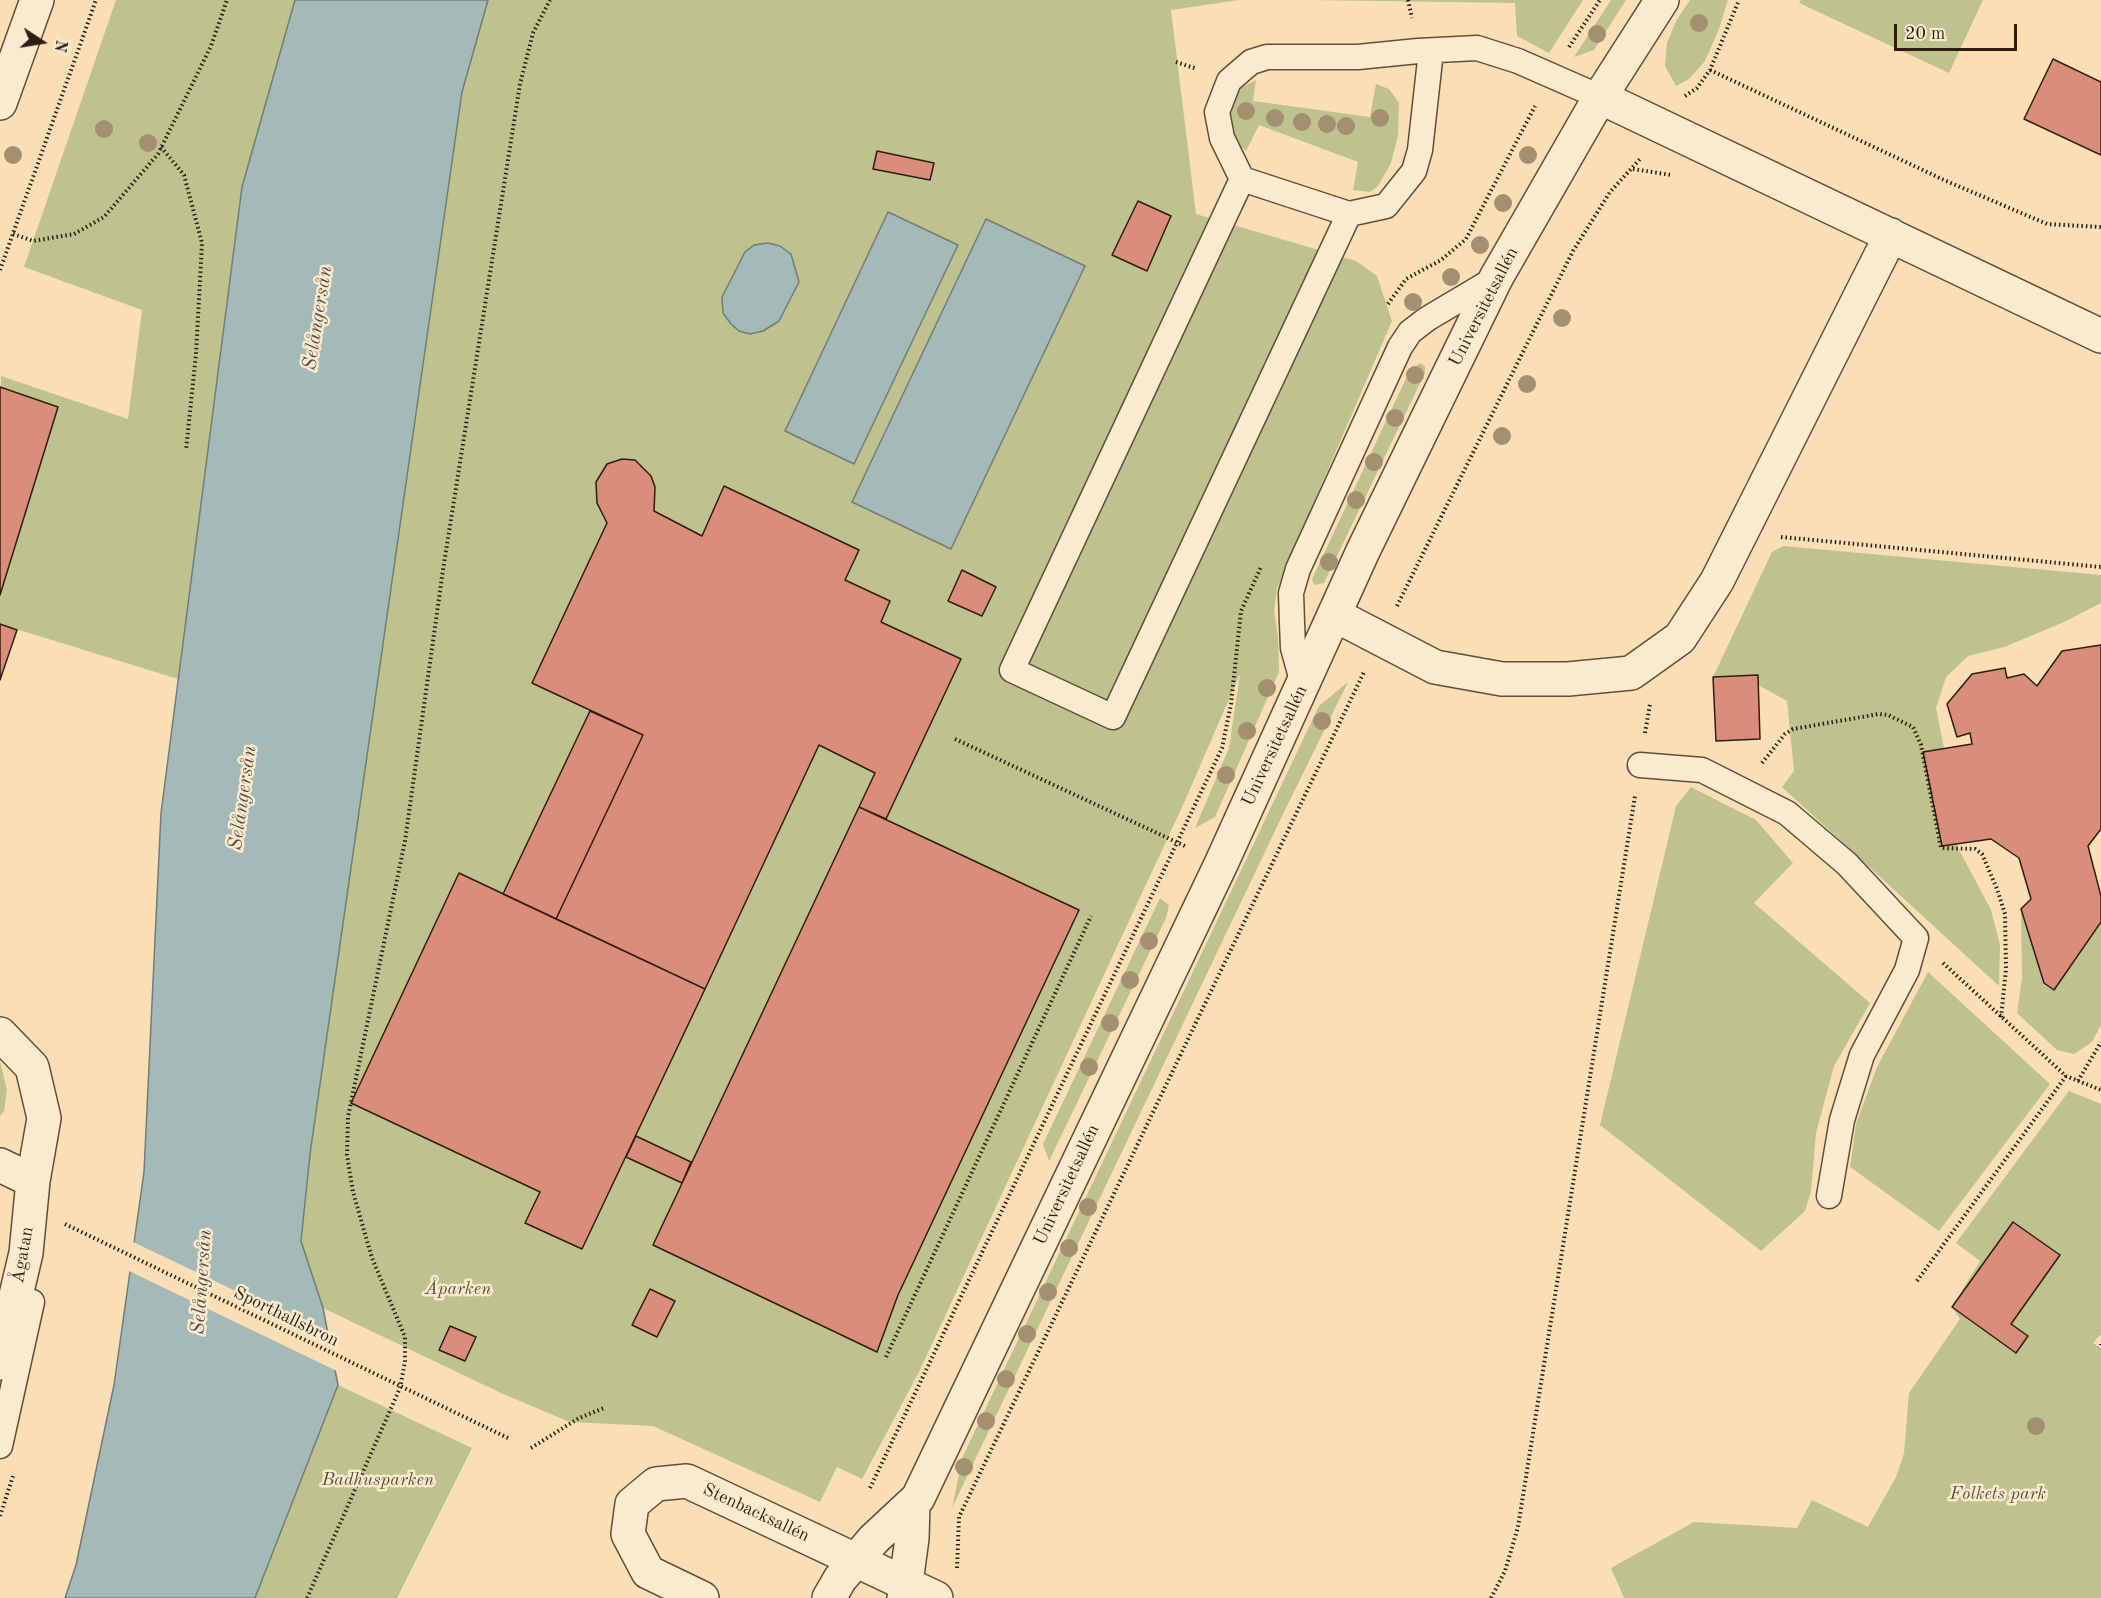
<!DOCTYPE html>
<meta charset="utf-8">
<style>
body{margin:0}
#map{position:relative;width:2101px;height:1598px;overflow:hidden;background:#fadfb5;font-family:"Old Standard TT",serif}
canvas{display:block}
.north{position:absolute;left:12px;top:12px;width:60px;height:60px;-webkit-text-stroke:4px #fceacf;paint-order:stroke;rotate:102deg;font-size:16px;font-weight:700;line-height:24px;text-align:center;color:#2f1d13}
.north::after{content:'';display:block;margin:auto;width:21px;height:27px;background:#2f1d13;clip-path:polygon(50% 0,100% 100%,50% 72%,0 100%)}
.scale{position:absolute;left:1894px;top:24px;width:123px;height:27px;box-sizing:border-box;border:3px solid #2f1d13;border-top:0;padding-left:8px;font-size:18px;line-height:21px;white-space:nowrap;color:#2f1d13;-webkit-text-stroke:4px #fceacf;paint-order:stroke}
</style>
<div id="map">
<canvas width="2101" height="1598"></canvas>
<div class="north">N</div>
<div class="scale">20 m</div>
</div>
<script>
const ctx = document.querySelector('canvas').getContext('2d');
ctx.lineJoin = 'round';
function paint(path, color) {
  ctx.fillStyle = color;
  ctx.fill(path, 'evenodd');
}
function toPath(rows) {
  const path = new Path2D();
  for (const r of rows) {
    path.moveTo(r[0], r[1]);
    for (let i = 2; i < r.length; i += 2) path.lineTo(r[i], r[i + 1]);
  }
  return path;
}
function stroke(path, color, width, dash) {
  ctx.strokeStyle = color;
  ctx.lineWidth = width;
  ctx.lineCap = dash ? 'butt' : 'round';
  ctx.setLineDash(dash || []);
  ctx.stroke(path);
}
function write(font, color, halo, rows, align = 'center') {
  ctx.font = font + ' "Old Standard TT",serif';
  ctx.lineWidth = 5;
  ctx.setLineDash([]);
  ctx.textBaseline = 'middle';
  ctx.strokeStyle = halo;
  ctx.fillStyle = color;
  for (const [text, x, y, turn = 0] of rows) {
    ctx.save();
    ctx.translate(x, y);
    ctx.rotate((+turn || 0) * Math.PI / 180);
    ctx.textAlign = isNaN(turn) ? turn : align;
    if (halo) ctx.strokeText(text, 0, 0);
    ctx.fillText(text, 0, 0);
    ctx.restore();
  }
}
paint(toPath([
 [116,0,295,0,242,187,178,679,0,624,1,376,128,419,142,310,24,267],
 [488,0,1239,0,1171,10,1196,214,1356,261,1377,276,1392,321,1277,588,1274,611,1278,637,1279,672,1215,817,1195,828,1229,748,1240,674,1183,805,919,1372,862,1479,837,1467,820,1502,653,1426,570,1422,503,1394,323,1308,301,1241,310,1154,462,92],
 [1307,0,1583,0,1549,53,1517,36,1515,3],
 [1611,0,1626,0,1594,50,1574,57],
 [1690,0,1728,0,1719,29,1705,61,1689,79,1676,86,1665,66,1667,43,1676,21],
 [1801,0,1983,0,1949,73,1799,3],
 [1256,80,1253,101,1370,117,1376,84,1389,89,1399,103,1398,136,1391,163,1378,186,1370,192,1353,190,1358,162,1259,125,1246,151,1232,140,1228,106,1241,88],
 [1420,363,1425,366,1425,373,1324,583,1314,585,1312,579,1409,372],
 [1783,546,2101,575,2101,603,2062,623,2004,647,1968,656,1946,677,1936,708,1944,748,1923,752,1942,846,1956,844,1991,910,2000,945,1999,986,1782,787,1794,771,1787,701,1758,685,1713,677,1772,552],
 [1348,682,1284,812,952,1508,963,1456,1319,706],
 [1691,787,1756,820,1793,863,1754,903,1870,1003,1834,1066,1816,1133,1811,1191,1805,1211,1761,1251,1600,1125,1676,806],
 [1160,898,1169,905,1166,918,1049,1161,1043,1144],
 [2021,909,2044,983,2054,990,2101,922,2101,1025,2092,1042,2074,1054,2057,1050,2017,1013,2022,978],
 [1928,972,2050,1084,1939,1231,1850,1167,1856,1124,1877,1067],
 [0,1061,7,1090,4,1111,0,1116],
 [2069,1091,2101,1104,2101,1334,2093,1343,2101,1348,2101,1598,1624,1598,1611,1568,1694,1522,1797,1528,1812,1500,1868,1527,1896,1477,1904,1453,1909,1393,1960,1319,1952,1307,1980,1261,1956,1243],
 [338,1385,472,1448,397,1598,255,1598]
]), '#bec28d');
const water = toPath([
 [295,0,488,0,462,92,310,1154,301,1241,323,1308,338,1385,255,1598,65,1598,76,1565,114,1385,144,1172,161,813,242,187,295,0],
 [888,212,958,245,854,464,785,431,888,212],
 [986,219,1085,266,951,549,852,502,986,219],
 [768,243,780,246,791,254,799,282,779,321,763,331,750,334,739,331,731,324,723,313,722,297,745,252,754,245,768,243]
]);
paint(water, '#a3bab9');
stroke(water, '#757b77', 1.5);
paint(toPath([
 [131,1241,332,1337,339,1372,127,1270]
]), '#fadfb5');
const building = toPath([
 [2053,59,2101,82,2101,155,2024,119,2053,59],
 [877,151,934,163,930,180,873,169,877,151],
 [1138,201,1171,216,1147,271,1112,255,1138,201],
 [0,387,58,407,0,595,0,387],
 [622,459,635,460,651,476,655,487,654,511,702,536,724,486,859,550,845,580,890,601,881,622,961,659,886,819,859,807,875,773,819,745,705,989,556,919,643,735,532,683,607,523,597,503,596,482,607,464,622,459],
 [962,570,996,587,982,616,948,601,962,570],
 [0,624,17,630,0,680,0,624],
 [2101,645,2101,829,2088,846,2101,896,2101,922,2054,990,2044,983,2021,909,2031,899,2019,858,1991,839,1942,846,1923,752,1972,744,1970,733,1957,737,1947,704,1972,674,2005,668,2007,678,2024,674,2037,686,2062,651,2101,645],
 [1758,675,1760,739,1716,741,1713,677,1758,675],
 [590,711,643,735,556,919,503,894,590,711],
 [859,807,1079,910,898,1295,877,1352,653,1245,859,807],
 [459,873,705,989,582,1249,525,1223,540,1192,351,1103,459,873],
 [636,1136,691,1162,682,1183,626,1157,636,1136],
 [2013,1222,2060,1255,2011,1324,2028,1336,2016,1353,1952,1307,2013,1222],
 [650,1289,675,1301,657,1337,632,1325,650,1289],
 [450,1326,476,1337,465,1361,439,1350,450,1326]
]);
paint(building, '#da8d78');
stroke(building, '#2f1d13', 1.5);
const service = toPath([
 [1431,51,1420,150,1414,171,1386,206,1349,214,1113,717,1012,670,1242,179,1222,138,1217,112,1229,81,1251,62,1267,57,1358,57,1418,51,1477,48,1518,61,1600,97],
 [1242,179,1349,214],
 [1303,684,1293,648,1292,623,1291,593,1298,569,1400,347,1410,332,1427,319,1496,278],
 [1640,765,1702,770,1787,813,1847,864,1916,938,1907,970,1862,1055,1842,1120,1829,1196],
 [0,1446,32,1302,15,1298]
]);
const minor = toPath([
 [1600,97,2101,336],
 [1335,615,1435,667,1502,679,1568,679,1631,673,1680,638,1717,581,1891,235],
 [0,1034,32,1067,44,1118,33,1181,26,1253,0,1363],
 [0,1165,33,1181],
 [702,1598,648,1572,628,1534,632,1504,656,1484,687,1481,936,1598]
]);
const tertiary = toPath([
 [0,103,37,0],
 [829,1598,840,1579,874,1539,918,1498,1221,864,1363,551,1496,278,1600,97,1662,0],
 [904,1598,912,1538,913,1505]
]);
stroke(service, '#624e3c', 27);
stroke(minor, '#624e3c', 36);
stroke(tertiary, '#624e3c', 36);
stroke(toPath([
 [1408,0,1412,18],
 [1569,47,1600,0],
 [1176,62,1197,69],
 [1710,70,1944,180,2047,224,2101,227],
 [1685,96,1697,88,1710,70,1739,0],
 [161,147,184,175,202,243,196,354,186,450],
 [1633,169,1671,175],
 [13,234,33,241,74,234,104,217,158,154,211,46,227,0],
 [0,270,96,0],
 [1388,304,1406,279,1441,260,1466,239,1535,106],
 [1781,537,2101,567],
 [1397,606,1573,251,1610,192,1641,158],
 [1645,733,1650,704],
 [955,739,1187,847],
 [1762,763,1785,734,1793,729,1879,714,1888,715,1913,727,1921,745,1941,848,1975,849,1982,854,1997,889,2005,914,2006,969,2001,1018],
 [1943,963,2066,1076,2101,1090],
 [2078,1081,2101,1042],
 [65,1224,510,1439],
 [1917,1281,2066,1076],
 [2101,1345,2101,1344],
 [886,1357,1091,916],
 [531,1448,579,1418,604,1408],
 [870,1488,1222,748,1231,704,1241,611,1261,567],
 [0,1516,13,1476],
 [957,1568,959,1517,1364,672],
 [307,1598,400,1388,405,1362,405,1337,372,1258,353,1192,347,1155,348,1117,405,841,443,570,520,84,533,33,550,0],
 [1491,1598,1505,1571,1518,1527,1635,796]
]), '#2f1d13', 4, [1.5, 3]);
stroke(service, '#fceacf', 24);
stroke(minor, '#fceacf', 33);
stroke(tertiary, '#fceacf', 33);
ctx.fillStyle = '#a29070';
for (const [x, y] of [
 [1699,23],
 [1597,34],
 [1246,111],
 [1275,118],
 [1380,118],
 [1302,122],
 [1327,124],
 [1346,126],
 [104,129],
 [148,143],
 [13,155],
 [1528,155],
 [1503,203],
 [1480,245],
 [1451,277],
 [1413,302],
 [1562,318],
 [1415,375],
 [1527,384],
 [1395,418],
 [1502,436],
 [1374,462],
 [1356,500],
 [1329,562],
 [1267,688],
 [1322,721],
 [1247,731],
 [1226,775],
 [1149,941],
 [1130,980],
 [1110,1023],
 [1089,1067],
 [1088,1207],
 [1069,1248],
 [1048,1292],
 [1027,1334],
 [1006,1379],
 [986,1421],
 [2036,1426],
 [964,1467]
]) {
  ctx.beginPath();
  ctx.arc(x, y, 9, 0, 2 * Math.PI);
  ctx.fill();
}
write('18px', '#2f1d13', '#fceacf', [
 ["Universitetsallén",1484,307,-63],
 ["Universitetsallén",1275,746,-65],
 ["Universitetsallén",1067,1185,-65],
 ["Ågatan",23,1255,-80],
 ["Sporthallsbron",286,1317,26],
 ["Stenbacksallén",756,1513,25]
]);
write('italic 18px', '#5a4f38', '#fceacf', [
 ["Åparken",458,1289],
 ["Badhusparken",378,1480],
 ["Folkets park",1998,1494]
]);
write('italic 20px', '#524c45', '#fceacf', [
 ["Selångersån",318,318,-81],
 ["Selångersån",243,798,-82],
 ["Selångersån",202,1282,-86]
]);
</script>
